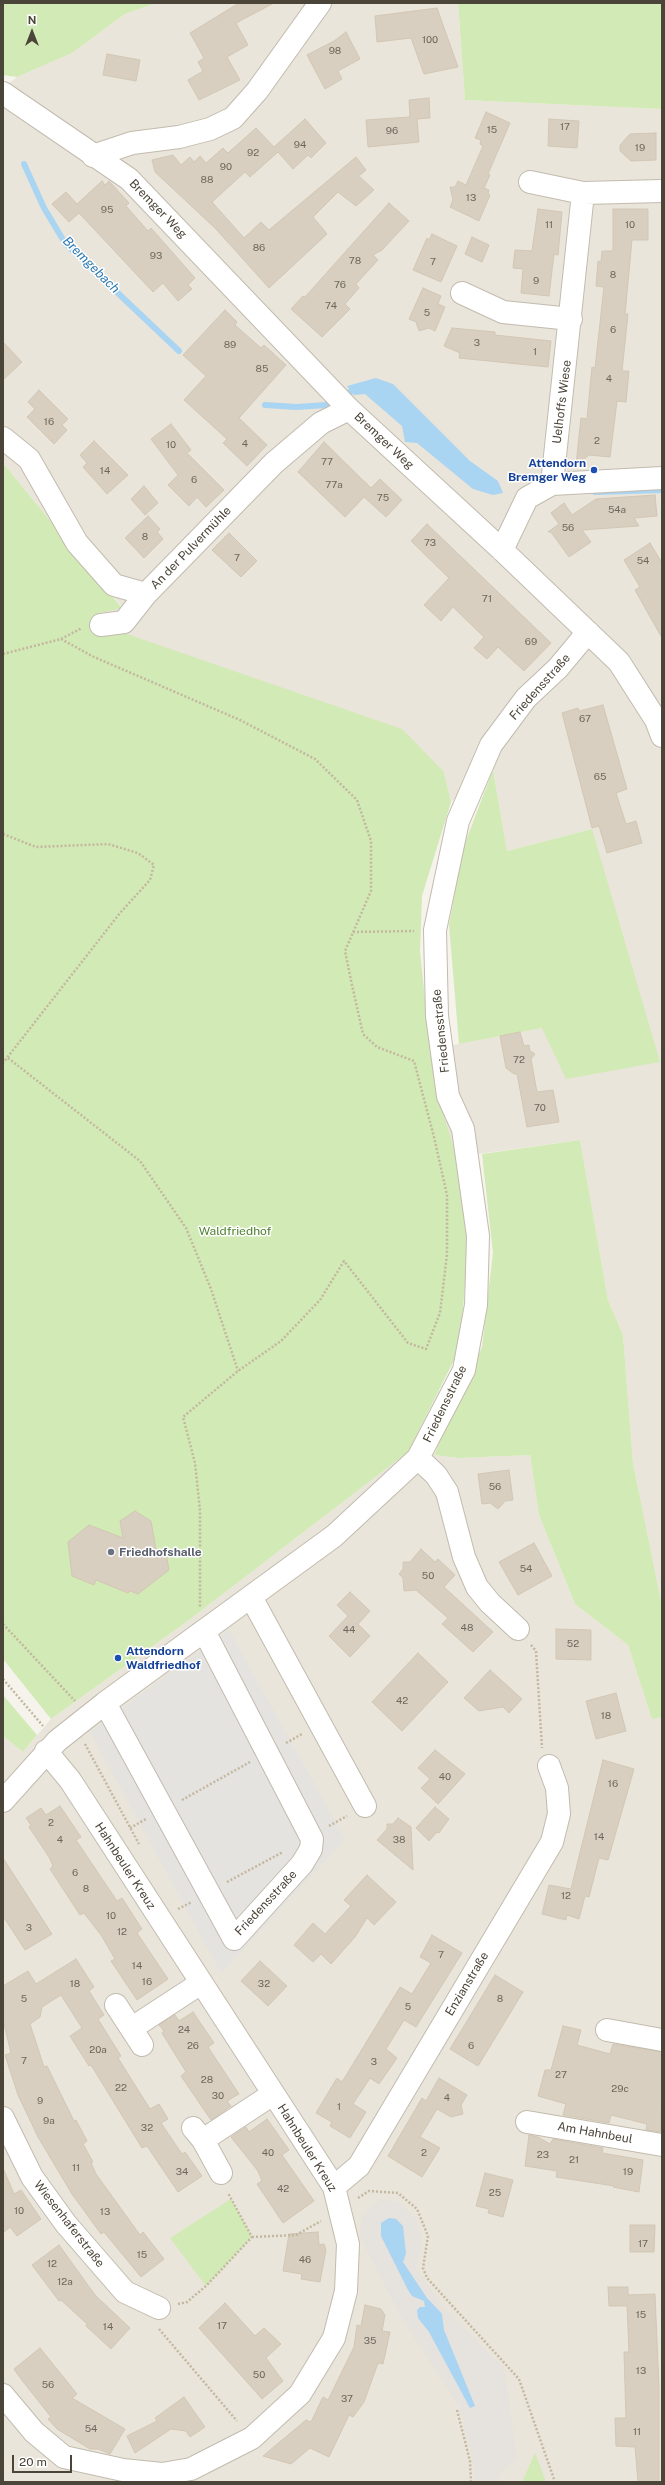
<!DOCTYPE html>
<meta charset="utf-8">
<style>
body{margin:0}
#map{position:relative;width:665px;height:2485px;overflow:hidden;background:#f6f3ec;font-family:"Public Sans",sans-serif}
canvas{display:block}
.frame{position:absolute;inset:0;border:4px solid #4b4439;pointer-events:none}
.north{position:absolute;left:12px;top:12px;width:40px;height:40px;-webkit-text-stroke:3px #fff;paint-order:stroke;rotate:0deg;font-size:11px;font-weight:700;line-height:16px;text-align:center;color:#4b4439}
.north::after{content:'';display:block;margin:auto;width:14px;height:18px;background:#4b4439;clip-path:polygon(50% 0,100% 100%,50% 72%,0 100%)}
.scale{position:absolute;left:12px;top:2455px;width:60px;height:18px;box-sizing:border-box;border:2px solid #4b4439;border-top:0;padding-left:5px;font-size:12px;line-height:14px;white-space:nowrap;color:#4b4439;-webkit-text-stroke:3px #fff;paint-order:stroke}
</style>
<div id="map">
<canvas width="665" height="2485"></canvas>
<div class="frame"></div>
<div class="north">N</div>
<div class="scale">20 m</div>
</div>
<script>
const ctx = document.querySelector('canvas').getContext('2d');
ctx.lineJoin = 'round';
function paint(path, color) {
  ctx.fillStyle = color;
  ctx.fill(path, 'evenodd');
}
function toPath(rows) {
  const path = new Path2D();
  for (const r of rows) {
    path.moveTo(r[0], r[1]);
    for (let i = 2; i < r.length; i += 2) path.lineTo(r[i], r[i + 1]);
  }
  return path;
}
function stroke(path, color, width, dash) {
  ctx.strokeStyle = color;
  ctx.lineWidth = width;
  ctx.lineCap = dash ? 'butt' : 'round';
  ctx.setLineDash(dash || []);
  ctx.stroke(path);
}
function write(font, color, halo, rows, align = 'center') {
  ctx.font = font + ' "Public Sans",sans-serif';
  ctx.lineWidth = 3;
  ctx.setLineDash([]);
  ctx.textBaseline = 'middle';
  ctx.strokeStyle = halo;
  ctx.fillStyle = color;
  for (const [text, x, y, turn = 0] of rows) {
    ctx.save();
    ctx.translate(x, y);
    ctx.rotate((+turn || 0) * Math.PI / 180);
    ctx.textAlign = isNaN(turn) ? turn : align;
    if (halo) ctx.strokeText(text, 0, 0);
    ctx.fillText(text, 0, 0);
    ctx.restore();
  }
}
paint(toPath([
 [156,3,458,3,465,100,662,109,662,1606,633,1463,623,1335,608,1300,580,1140,456,1157,442,1109,432,1049,542,1028,592,829,507,851,493,770,451,802,444,772,101,625,100,613,122,607,3,463,3,88,17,77,72,53,125,14],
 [408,1452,459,1458,530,1455,539,1515,575,1604,628,1645,652,1718,662,1717,662,2482,3,2482,3,1736,23,1752,51,1719,189,1620]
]), '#eae5da');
paint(toPath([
 [382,2199,399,2202,417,2220,421,2233,422,2249,415,2267,446,2311,504,2368,517,2459,499,2474,497,2482,474,2482,473,2461,459,2406,403,2320,360,2237,361,2217,371,2206]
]), '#e6e2dd');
paint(toPath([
 [3,3,156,3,125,14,72,53,17,77,3,75],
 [458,3,662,3,662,109,465,100],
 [3,463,122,608,100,613,101,625,402,729,444,772,451,802,422,896,420,951,426,1009,442,1109,471,1204,460,1348,408,1452,189,1620,51,1719,3,1659],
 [493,770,507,851,592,829,660,1062,566,1079,542,1028,459,1044,449,925,463,848],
 [580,1140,608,1300,623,1335,633,1463,662,1606,662,1717,652,1719,628,1645,575,1604,539,1515,530,1455,459,1458,434,1455,482,1347,493,1253,482,1154],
 [3,1695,37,1735,23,1752,3,1736],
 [231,2199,252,2237,206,2286,170,2238],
 [535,2453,546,2482,522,2482]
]), '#d2eab5');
paint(toPath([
 [229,1630,345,1839,221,1973,90,1732]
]), '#e5e3e0');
paint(toPath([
 [376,378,393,384,470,461,498,481,503,493,493,495,473,489,417,443,405,442,402,426,365,394,354,395,347,386],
 [389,2218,396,2219,403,2226,406,2254,403,2262,427,2298,442,2314,444,2330,475,2406,470,2408,429,2332,418,2318,417,2310,420,2307,425,2307,424,2301,412,2296,408,2290,381,2236,381,2223]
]), '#a9d4f2');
stroke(toPath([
 [24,164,44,208,65,243,179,351],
 [342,396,352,391],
 [265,405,297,407,326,405,334,400],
 [595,492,662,490]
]), '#a9d4f2', 6);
const building = toPath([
 [239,3,274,3,236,23,248,45,227,57,240,80,199,100,188,80,203,71,198,62,204,58,190,33,239,3],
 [437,8,458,67,424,74,411,38,377,42,375,16,437,8],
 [346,32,360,59,338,71,342,79,325,89,307,55,334,41,346,32],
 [107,54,140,60,136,81,103,75,107,54],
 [429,98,430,118,417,119,419,142,368,147,366,120,410,117,409,100,429,98],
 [486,112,510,123,488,174,490,175,484,188,489,190,488,194,490,195,479,221,450,207,453,200,450,187,455,187,458,181,466,185,483,146,480,144,481,140,475,138,486,112],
 [305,119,326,143,311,158,308,155,293,169,278,152,250,177,245,172,212,202,244,238,261,222,269,230,356,157,366,170,359,176,374,190,356,206,338,192,313,217,327,234,269,288,216,229,155,172,152,160,173,155,181,165,190,157,194,162,200,156,206,163,223,148,228,153,256,128,274,147,305,119],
 [549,119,579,121,577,148,548,146,549,119],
 [656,133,656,160,631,161,620,151,620,145,630,134,656,133],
 [102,181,105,185,109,181,129,203,126,206,148,231,151,228,195,278,188,285,192,289,178,301,163,283,153,292,79,213,69,222,52,204,66,192,77,204,102,181],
 [389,203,409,221,382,250,373,255,378,260,356,284,359,288,345,304,350,309,322,337,291,309,303,296,305,297,389,203],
 [538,209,562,212,558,255,554,254,549,296,521,293,523,269,513,268,515,250,532,251,538,209],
 [613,209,648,209,648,240,632,240,625,314,628,314,622,371,629,371,626,402,617,401,610,457,589,455,576,465,581,418,587,419,592,367,595,368,604,287,596,286,598,261,601,262,602,251,613,251,613,209],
 [432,234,457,246,441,282,413,270,427,238,429,240,432,234],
 [472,237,489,245,482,262,465,254,472,237],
 [423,288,441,296,438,304,445,307,435,331,429,328,419,331,416,322,409,319,423,288],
 [225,310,237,322,235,325,261,348,264,345,286,365,239,418,267,445,247,466,223,443,227,439,184,400,206,376,183,355,225,310],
 [452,328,495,332,495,335,551,341,548,367,459,358,460,353,444,346,452,328],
 [3,342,22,362,3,380,3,342],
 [39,390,68,419,62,425,67,430,54,444,27,417,35,409,28,402,39,390],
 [171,424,191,450,187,453,224,490,206,507,197,497,189,506,168,485,178,475,151,439,171,424],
 [94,441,128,475,107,494,83,467,87,463,80,455,94,441],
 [324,442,371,488,380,479,402,500,386,517,364,497,345,517,298,472,324,442],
 [144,486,158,503,145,515,131,499,144,486],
 [655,495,657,516,634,518,639,526,582,530,591,542,569,557,551,532,548,532,559,524,551,513,564,503,572,515,596,499,655,495],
 [148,516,160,529,157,532,163,539,144,558,125,538,148,516],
 [427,524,551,643,524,671,498,647,487,659,474,648,484,637,453,607,441,621,424,605,449,578,411,541,427,524],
 [229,533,257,561,241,577,212,550,229,533],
 [650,543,662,563,662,638,635,590,640,587,624,560,650,543],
 [603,705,627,789,616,793,626,824,636,821,642,843,607,853,599,826,592,828,562,713,578,708,579,711,603,705],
 [520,1032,524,1046,529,1045,530,1051,535,1054,531,1059,537,1092,553,1090,559,1122,527,1127,517,1074,514,1074,506,1068,500,1036,520,1032],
 [509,1470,513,1500,505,1501,498,1509,490,1503,482,1504,478,1474,509,1470],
 [135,1511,151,1521,157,1555,165,1548,169,1570,138,1594,130,1591,128,1593,96,1580,94,1585,72,1576,68,1542,89,1525,123,1538,120,1521,135,1511],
 [534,1543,552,1576,518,1595,499,1562,534,1543],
 [421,1549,435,1562,438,1559,455,1575,444,1587,493,1632,473,1652,442,1624,448,1618,416,1590,404,1591,403,1578,399,1574,403,1569,403,1562,410,1562,421,1549],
 [350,1592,370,1611,358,1624,370,1636,350,1657,329,1636,348,1616,337,1605,350,1592],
 [556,1629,591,1630,591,1660,556,1659,556,1629],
 [418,1653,448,1682,402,1731,372,1702,418,1653],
 [490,1670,522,1699,509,1713,503,1707,479,1711,464,1698,490,1670],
 [616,1693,626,1731,596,1739,586,1701,616,1693],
 [435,1750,465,1774,438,1804,421,1788,430,1779,418,1768,435,1750],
 [603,1760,634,1769,608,1860,599,1858,589,1897,585,1896,579,1919,567,1915,566,1920,542,1914,549,1885,571,1889,603,1760],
 [60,1806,81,1837,76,1840,117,1901,122,1898,142,1929,137,1933,168,1979,137,2000,111,1961,115,1959,101,1935,84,1913,80,1915,50,1869,53,1866,49,1857,29,1827,31,1825,26,1818,41,1808,46,1815,60,1806],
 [435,1807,449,1819,439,1833,437,1832,429,1841,416,1828,435,1807],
 [398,1818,411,1827,413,1870,377,1840,387,1829,387,1824,393,1824,398,1818],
 [3,1858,52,1934,25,1950,3,1916,3,1858],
 [367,1875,396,1902,374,1925,367,1918,355,1937,331,1964,321,1954,313,1962,294,1945,313,1923,325,1934,351,1906,344,1900,367,1875],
 [432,1935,462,1953,416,2027,404,2020,386,2049,397,2058,379,2084,370,2078,353,2104,366,2112,350,2138,330,2126,332,2122,316,2113,337,2078,342,2082,400,1987,412,1994,431,1963,420,1957,432,1935],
 [76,1959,94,1987,89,1991,104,2015,98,2019,121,2056,118,2058,150,2109,159,2104,168,2119,161,2123,182,2154,185,2152,202,2176,178,2192,147,2146,142,2148,91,2065,89,2066,70,2036,82,2028,61,1995,42,2007,40,2017,30,2024,44,2067,47,2066,74,2121,76,2120,87,2141,83,2144,93,2162,91,2163,96,2174,140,2235,143,2232,164,2259,141,2277,104,2232,101,2234,72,2194,38,2137,18,2095,5,2055,11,2053,3,2020,3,1986,28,1971,36,1984,76,1959],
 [260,1961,287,1986,268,2006,241,1981,260,1961],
 [495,1975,523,1992,478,2066,450,2049,495,1975],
 [193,2012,214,2043,208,2047,239,2094,227,2101,231,2106,211,2120,181,2076,186,2072,162,2033,164,2031,159,2025,175,2015,179,2021,193,2012],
 [563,2026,581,2030,577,2045,610,2054,613,2044,662,2052,661,2132,646,2130,647,2124,611,2115,609,2123,563,2115,566,2104,538,2096,545,2070,551,2070,563,2026],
 [439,2078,467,2095,461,2105,463,2114,451,2117,437,2109,420,2137,440,2148,422,2177,388,2156,422,2098,426,2101,439,2078],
 [267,2119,289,2150,282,2155,314,2201,283,2223,257,2184,262,2181,258,2171,231,2137,246,2127,249,2132,267,2119],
 [529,2135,538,2137,550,2144,553,2139,603,2148,602,2153,643,2160,639,2192,613,2187,614,2186,556,2177,557,2171,525,2166,529,2135],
 [3,2168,14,2194,21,2190,41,2219,17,2236,10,2227,3,2233,3,2168],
 [485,2173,513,2180,503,2217,488,2213,489,2209,476,2206,485,2173],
 [630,2225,655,2225,654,2252,630,2252,630,2225],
 [318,2232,319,2245,324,2244,326,2250,320,2282,301,2279,302,2274,283,2271,289,2234,318,2232],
 [59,2245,95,2295,130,2328,111,2349,86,2326,87,2324,61,2300,59,2301,32,2265,59,2245],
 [608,2287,628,2287,628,2295,655,2294,659,2389,659,2482,638,2482,635,2447,616,2446,615,2418,626,2418,624,2352,629,2352,627,2306,609,2306,608,2287],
 [225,2303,255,2336,264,2328,281,2344,266,2358,283,2381,262,2399,199,2328,225,2303],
 [365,2305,381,2309,385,2315,382,2331,390,2332,383,2364,378,2363,364,2402,353,2417,349,2415,329,2457,310,2448,291,2464,263,2456,306,2420,311,2422,323,2397,328,2400,354,2347,357,2325,361,2326,365,2305],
 [40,2348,77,2394,72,2398,125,2429,110,2454,98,2449,90,2449,57,2429,48,2419,51,2417,21,2379,14,2369,40,2348],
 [184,2397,205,2427,190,2437,186,2431,171,2429,135,2453,127,2436,157,2421,155,2418,184,2397]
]);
paint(building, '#d8cfc1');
stroke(building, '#d3c7b4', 1);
const minor = toPath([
 [3,93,129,179,349,409,502,550,619,662,656,720,662,736],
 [93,156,132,143,179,137,210,129,233,118,257,91,320,3],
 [530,182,583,193],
 [462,293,503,312,571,319],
 [3,438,29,459,77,543,114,585,146,594,274,463,321,423,349,409],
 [552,484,583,193,662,191],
 [502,550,527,498,552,484,662,478],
 [101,625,124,622,146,594],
 [418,1458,436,1475,447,1492,464,1557,477,1587,490,1603,518,1629],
 [251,1597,365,1806],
 [105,1703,234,1939,302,1864,311,1849,312,1839,204,1631],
 [3,1801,57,1741,105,1703,334,1536,418,1458,464,1370,476,1305,478,1236,463,1129,448,1096,437,1016,435,930,458,821,491,745,526,698,558,668,588,632],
 [116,2005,142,2045],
 [132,2028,201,1983],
 [607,2030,662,2040],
 [3,2118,32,2177,66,2224,125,2292,159,2308],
 [527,2122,662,2145],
 [193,2128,203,2140,221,2173],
 [203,2140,273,2094],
 [334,2187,359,2166,552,1842,559,1814,557,1788,549,1766],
 [3,2395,34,2432,64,2457,123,2470,162,2474,191,2469,252,2438,300,2394,334,2338,346,2291,348,2244,334,2187,70,1780,46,1751]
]);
stroke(minor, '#c2bbae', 24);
stroke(toPath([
 [61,639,94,657,240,720,315,759,357,800,371,841,371,891,345,951,352,985,363,1034,377,1047,414,1061,434,1137,447,1195,447,1254,440,1313,426,1349,408,1343,344,1261,320,1300,281,1341,238,1371,183,1417,195,1463,200,1511,200,1608],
 [3,654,61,639,82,628],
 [3,834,36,847,108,844,138,853,154,865,150,880,120,913,3,1063],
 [353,932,414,931],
 [8,1058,140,1161,186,1228,211,1289,238,1371],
 [3,1624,75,1701],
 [531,1645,536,1651,542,1748],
 [3,1679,43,1726],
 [286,1743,302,1734],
 [85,1744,139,1844],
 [182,1800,250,1762],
 [329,1826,347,1816],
 [130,1828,146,1819],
 [227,1882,283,1852],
 [178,1909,192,1902],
 [358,2198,369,2191,398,2193,417,2209,428,2236,423,2268,427,2278,519,2379,555,2482],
 [252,2237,296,2235,321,2221],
 [178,2304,187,2302,206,2286,252,2237,228,2193],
 [159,2329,237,2421],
 [457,2410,470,2461,471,2482]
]), '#c4b79f', 2.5, [2, 2]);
stroke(minor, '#fff', 22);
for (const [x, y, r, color] of [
 [594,470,4,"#1a4fb4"],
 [111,1552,4,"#6b7280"],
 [118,1658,4,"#1a4fb4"]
]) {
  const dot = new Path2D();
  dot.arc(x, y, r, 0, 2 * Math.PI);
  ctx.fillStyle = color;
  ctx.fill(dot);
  stroke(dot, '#fff', 1.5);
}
write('10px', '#6e675b', null, [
 ["100",430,40],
 ["98",335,51],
 ["17",565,127],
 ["15",492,130],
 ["96",392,131],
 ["94",300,145],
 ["19",640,148],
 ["92",253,153],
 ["90",226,167],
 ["88",207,180],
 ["13",471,198],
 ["95",107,210],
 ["11",549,225],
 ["10",630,225],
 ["86",259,248],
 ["93",156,256],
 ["78",355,261],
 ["7",433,262],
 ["8",613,275],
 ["9",536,281],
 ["76",340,285],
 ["74",331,306],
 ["5",427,313],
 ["6",613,330],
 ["3",477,343],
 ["89",230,345],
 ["1",535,352],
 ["85",262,369],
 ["4",609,379],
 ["16",49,422],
 ["2",597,441],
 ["4",245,444],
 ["10",171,445],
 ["77",327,462],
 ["14",105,471],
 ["6",194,480],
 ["77a",334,485],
 ["75",383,498],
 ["54a",617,510],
 ["56",568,528],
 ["8",145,537],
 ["73",430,543],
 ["7",237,558],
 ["54",643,561],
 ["71",487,599],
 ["69",531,642],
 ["67",585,719],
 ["65",600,777],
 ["72",519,1060],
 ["70",540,1108],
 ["56",495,1487],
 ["54",526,1569],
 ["50",428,1576],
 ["48",467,1628],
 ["44",349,1630],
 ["52",573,1644],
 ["42",402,1701],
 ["18",606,1716],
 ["40",445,1777],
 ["16",613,1784],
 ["2",51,1823],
 ["14",599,1837],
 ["4",60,1840],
 ["38",399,1840],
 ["6",75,1873],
 ["8",86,1889],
 ["12",566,1896],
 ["10",111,1916],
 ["3",29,1928],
 ["12",122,1932],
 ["7",441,1955],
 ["14",137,1966],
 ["16",147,1982],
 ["18",75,1984],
 ["32",264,1984],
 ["5",24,1999],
 ["8",500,1999],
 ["5",408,2007],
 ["24",184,2030],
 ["26",193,2046],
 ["6",471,2046],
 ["20a",98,2050],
 ["7",24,2061],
 ["3",374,2062],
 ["27",561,2075],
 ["28",207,2080],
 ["22",121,2088],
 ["29c",620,2089],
 ["30",218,2096],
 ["4",447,2098],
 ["9",40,2101],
 ["1",339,2107],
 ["9a",49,2121],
 ["32",147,2128],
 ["40",268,2153],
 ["2",424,2153],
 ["23",543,2155],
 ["21",574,2160],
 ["11",76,2168],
 ["34",182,2172],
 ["19",628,2172],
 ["42",283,2189],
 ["25",495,2193],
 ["10",19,2211],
 ["13",105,2212],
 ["17",643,2244],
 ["15",142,2255],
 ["46",305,2260],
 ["12",52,2264],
 ["12a",65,2282],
 ["15",641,2315],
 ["17",222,2326],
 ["14",108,2327],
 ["35",370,2341],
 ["13",641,2371],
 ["50",259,2375],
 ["56",48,2385],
 ["37",347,2399],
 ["54",91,2429],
 ["11",637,2432]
]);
write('12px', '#4b4439', '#fff', [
 ["Bremger Weg",158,209,46],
 ["Uelhoffs Wiese",562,402,-83],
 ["Bremger Weg",384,441,43],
 ["An der Pulvermühle",191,548,-46],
 ["Friedensstraße",540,687,-48],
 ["Friedensstraße",441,1031,-96],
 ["Friedensstraße",445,1404,-64],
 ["Hahnbeuler Kreuz",125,1866,57],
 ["Friedensstraße",266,1903,-47],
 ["Enzianstraße",467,1984,-59],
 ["Am Hahnbeul",595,2133,10],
 ["Hahnbeuler Kreuz",307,2148,58],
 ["Wiesenhaferstraße",69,2224,52]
]);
write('bold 12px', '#164399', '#fff', [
 ["Attendorn",586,463],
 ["Bremger Weg",586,477],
 ["Attendorn",126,1651,"left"],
 ["Waldfriedhof",126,1665,"left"]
], 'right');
write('12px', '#4a7f2a', '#fff', [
 ["Waldfriedhof",235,1231]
]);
write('bold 12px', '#5b616d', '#fff', [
 ["Friedhofshalle",119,1552]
], 'left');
write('italic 13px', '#2e7ab2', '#fff', [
 ["Bremgebach",91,265,45]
]);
</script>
